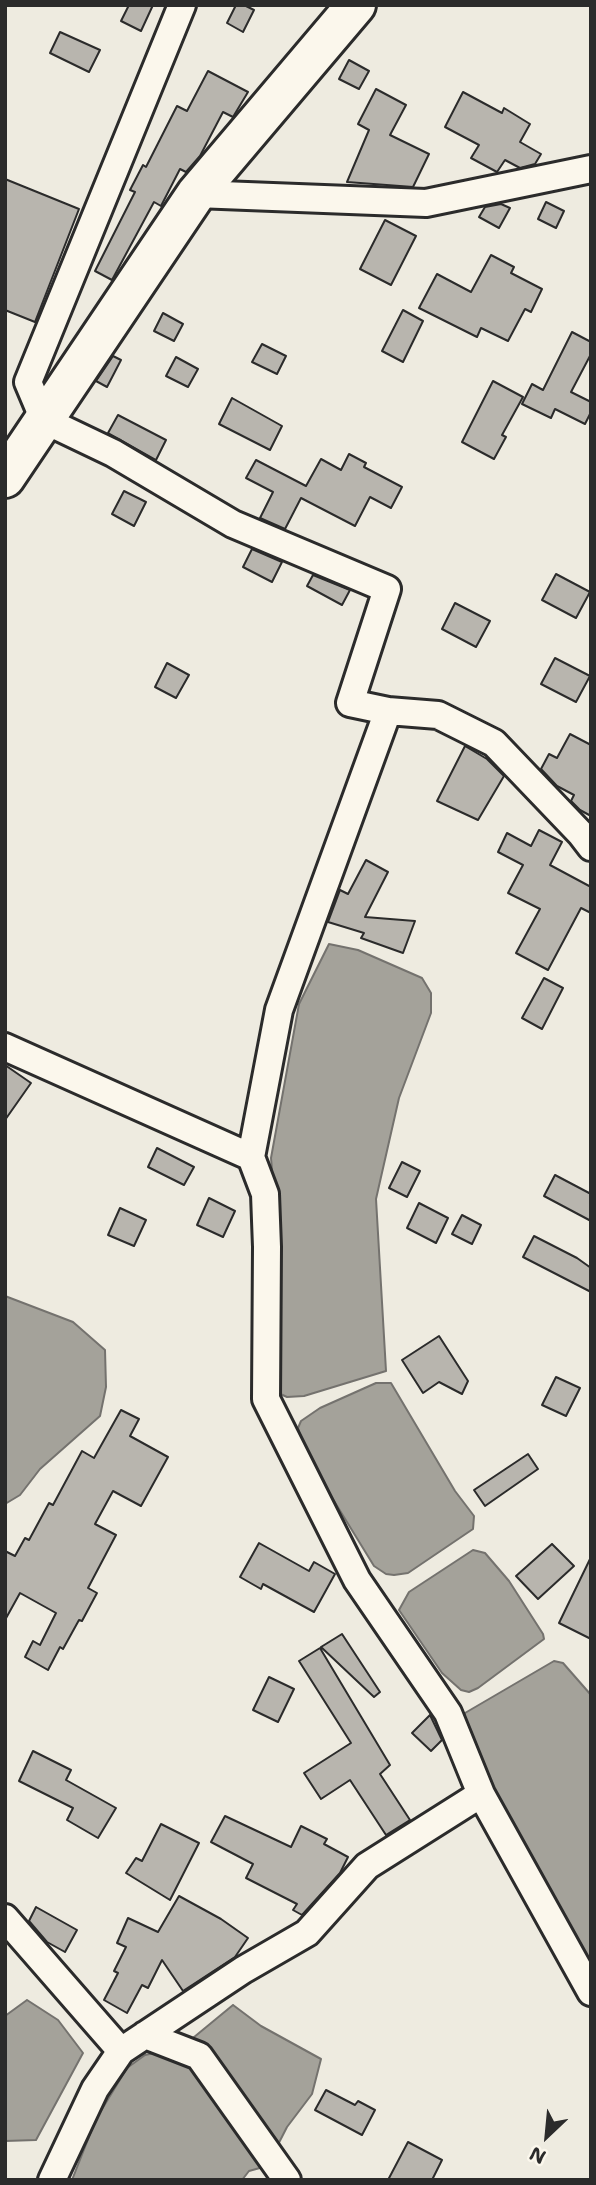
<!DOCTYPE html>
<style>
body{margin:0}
#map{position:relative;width:596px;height:2185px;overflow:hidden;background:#eeebe0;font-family:"Shantell Sans",sans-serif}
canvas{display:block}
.frame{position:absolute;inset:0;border:7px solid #2b2b2b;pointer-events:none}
.north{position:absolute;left:512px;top:2101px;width:70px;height:70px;-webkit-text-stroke:5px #fbf7ec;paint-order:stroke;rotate:206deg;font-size:19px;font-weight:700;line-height:28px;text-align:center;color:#2b2b2b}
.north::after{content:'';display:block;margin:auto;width:24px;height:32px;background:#2b2b2b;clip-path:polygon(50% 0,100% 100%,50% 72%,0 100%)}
</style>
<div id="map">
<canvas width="596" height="2185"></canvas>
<div class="frame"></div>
<div class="north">N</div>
</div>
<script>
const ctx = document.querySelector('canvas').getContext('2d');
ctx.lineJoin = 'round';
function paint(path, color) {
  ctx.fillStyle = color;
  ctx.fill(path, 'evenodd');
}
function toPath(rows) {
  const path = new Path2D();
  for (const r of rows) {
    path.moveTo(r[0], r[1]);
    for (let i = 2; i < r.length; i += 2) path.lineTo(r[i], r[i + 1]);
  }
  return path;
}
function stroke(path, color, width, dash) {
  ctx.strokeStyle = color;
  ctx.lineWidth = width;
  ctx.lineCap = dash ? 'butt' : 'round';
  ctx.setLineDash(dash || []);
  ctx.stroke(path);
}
const water = toPath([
 [329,944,358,950,422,978,431,993,431,1013,399,1098,376,1199,386,1371,304,1396,287,1397,276,1392,278,1240,271,1158,299,1004,329,944],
 [5,1296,73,1322,105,1350,106,1387,100,1416,40,1469,20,1495,5,1504,5,1296],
 [376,1383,391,1383,455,1491,474,1516,473,1529,408,1573,394,1575,386,1574,374,1566,307,1457,298,1428,301,1421,320,1408,376,1383],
 [473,1550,485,1553,509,1581,543,1634,544,1639,478,1688,469,1692,461,1690,442,1673,399,1610,409,1592,473,1550],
 [554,1661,563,1663,591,1695,591,1969,519,1849,463,1725,465,1713,554,1661],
 [27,2000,58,2020,83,2053,36,2140,5,2141,5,2016,27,2000],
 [233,2005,261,2026,321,2059,312,2094,287,2127,267,2166,249,2171,242,2180,72,2180,96,2119,127,2068,145,2055,182,2047,233,2005]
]);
paint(water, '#a4a29a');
stroke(water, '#74726e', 2);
const building = toPath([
 [129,5,153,5,141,31,121,21,129,5],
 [236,5,244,5,254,10,243,32,227,23,236,5],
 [60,32,100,50,89,72,50,53,60,32],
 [349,60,369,71,359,89,339,79,349,60],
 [208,71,248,92,233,117,223,112,200,156,186,172,180,169,161,206,154,202,112,280,95,271,135,192,130,190,143,165,146,167,177,106,187,111,208,71],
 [376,89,406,105,390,135,429,154,413,187,347,182,369,130,358,124,376,89],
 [463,92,502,113,504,108,530,124,520,142,541,154,535,164,520,168,505,160,497,172,471,158,479,145,445,127,463,92],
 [5,179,79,209,35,322,5,310,5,179],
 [546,202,564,211,556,228,538,219,546,202],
 [501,204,510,208,499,228,479,217,485,207,501,204],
 [385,220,416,236,391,285,360,269,385,220],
 [491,255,514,267,511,273,542,289,531,312,525,309,508,341,481,328,477,337,419,308,437,274,471,292,491,255],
 [403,310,423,321,403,362,382,351,403,310],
 [163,313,183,324,174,341,154,331,163,313],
 [572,332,591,342,591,354,571,392,591,402,591,412,585,424,555,409,551,418,522,404,532,384,543,390,572,332],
 [262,344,286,356,277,374,252,362,262,344],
 [113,356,121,360,107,387,96,381,113,356],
 [176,357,198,369,188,387,166,376,176,357],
 [493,381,523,397,502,435,506,437,494,459,462,442,493,381],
 [232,398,282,426,270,450,219,424,232,398],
 [118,415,166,440,156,460,108,433,118,415],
 [349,454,366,463,364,467,402,487,391,508,370,497,355,526,301,498,285,529,260,518,273,492,246,478,256,460,306,486,321,459,341,470,349,454],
 [124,491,146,502,134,526,112,514,124,491],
 [252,549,282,562,272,582,243,567,252,549],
 [556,574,590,592,576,618,542,600,556,574],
 [313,575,350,590,342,605,307,586,313,575],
 [455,603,490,621,476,647,442,629,455,603],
 [555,658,590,676,576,702,541,684,555,658],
 [167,663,189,675,176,698,155,687,167,663],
 [570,734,591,745,591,816,580,810,571,801,574,795,557,786,541,769,549,754,557,758,570,734],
 [465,746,487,759,504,776,478,820,437,801,465,746],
 [539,830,562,842,550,865,591,887,591,913,581,908,548,970,516,953,540,909,508,893,523,865,498,852,507,833,531,846,539,830],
 [366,860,388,872,365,917,415,921,403,953,361,938,364,933,328,922,340,890,348,894,366,860],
 [544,978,563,988,542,1029,522,1018,544,978],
 [5,1065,31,1083,5,1120,5,1065],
 [157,1148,194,1167,184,1185,148,1167,157,1148],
 [402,1162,420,1171,407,1197,389,1188,402,1162],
 [555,1175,591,1194,591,1221,544,1196,555,1175],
 [209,1198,235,1211,223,1237,197,1225,209,1198],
 [419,1203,448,1218,436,1243,407,1228,419,1203],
 [120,1208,146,1220,134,1246,108,1235,120,1208],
 [462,1215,481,1225,472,1244,452,1234,462,1215],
 [534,1236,577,1258,591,1268,591,1292,523,1257,534,1236],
 [439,1336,468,1381,462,1394,439,1382,423,1393,402,1360,439,1336],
 [556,1377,580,1388,566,1416,542,1405,556,1377],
 [121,1410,139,1419,130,1436,168,1457,141,1506,113,1491,95,1524,116,1535,88,1588,97,1593,82,1621,79,1620,63,1649,60,1647,48,1670,25,1657,33,1641,40,1645,56,1613,20,1593,5,1620,5,1551,15,1556,25,1538,29,1540,49,1503,53,1505,82,1451,94,1458,121,1410],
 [528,1454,538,1469,485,1506,474,1490,528,1454],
 [259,1543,309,1571,314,1562,335,1574,314,1612,263,1584,261,1589,240,1577,259,1543],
 [552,1544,574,1566,538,1599,516,1576,552,1544],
 [591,1557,591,1639,559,1623,591,1557],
 [342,1634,380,1692,374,1697,321,1647,342,1634],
 [320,1648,390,1765,380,1774,410,1820,386,1835,350,1780,321,1799,304,1773,351,1743,299,1661,320,1648],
 [269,1677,294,1689,278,1722,253,1710,269,1677],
 [430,1715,442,1740,431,1751,412,1733,430,1715],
 [33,1751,71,1770,66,1780,116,1808,98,1838,67,1820,73,1808,19,1781,33,1751],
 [225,1816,291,1847,301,1826,327,1839,324,1844,348,1857,340,1873,302,1915,293,1910,297,1904,246,1878,253,1864,211,1842,225,1816],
 [161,1824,199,1843,170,1900,126,1873,136,1858,142,1861,161,1824],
 [179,1896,221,1919,248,1938,235,1957,183,1991,162,1960,148,1988,142,1985,127,2013,104,2000,118,1973,114,1971,126,1947,117,1943,128,1918,158,1932,179,1896],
 [36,1907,77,1930,65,1952,47,1942,29,1921,36,1907],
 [326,2090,355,2105,358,2101,375,2110,362,2135,315,2110,326,2090],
 [408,2142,442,2160,432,2180,388,2180,408,2142]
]);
paint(building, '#b8b5ae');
stroke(building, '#2b2b2b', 2);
const street = toPath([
 [182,5,28,382,44,420,113,453,233,524,387,589,350,703,388,711,279,1010,251,1157],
 [196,194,426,203,591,169],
 [388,711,438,715,494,743,581,834,591,847],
 [5,1047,251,1157,265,1194,267,1247,266,1399,357,1580,448,1713,481,1794,591,1992],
 [5,1918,121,2051],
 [145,2035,199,2056,287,2180],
 [52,2180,95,2089,121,2051,243,1970,307,1933,367,1866,481,1794]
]);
const secondary = toPath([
 [5,478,196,194,356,5]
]);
stroke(street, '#2b2b2b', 32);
stroke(secondary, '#2b2b2b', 44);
stroke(street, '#fbf7ec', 26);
stroke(secondary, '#fbf7ec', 38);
</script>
